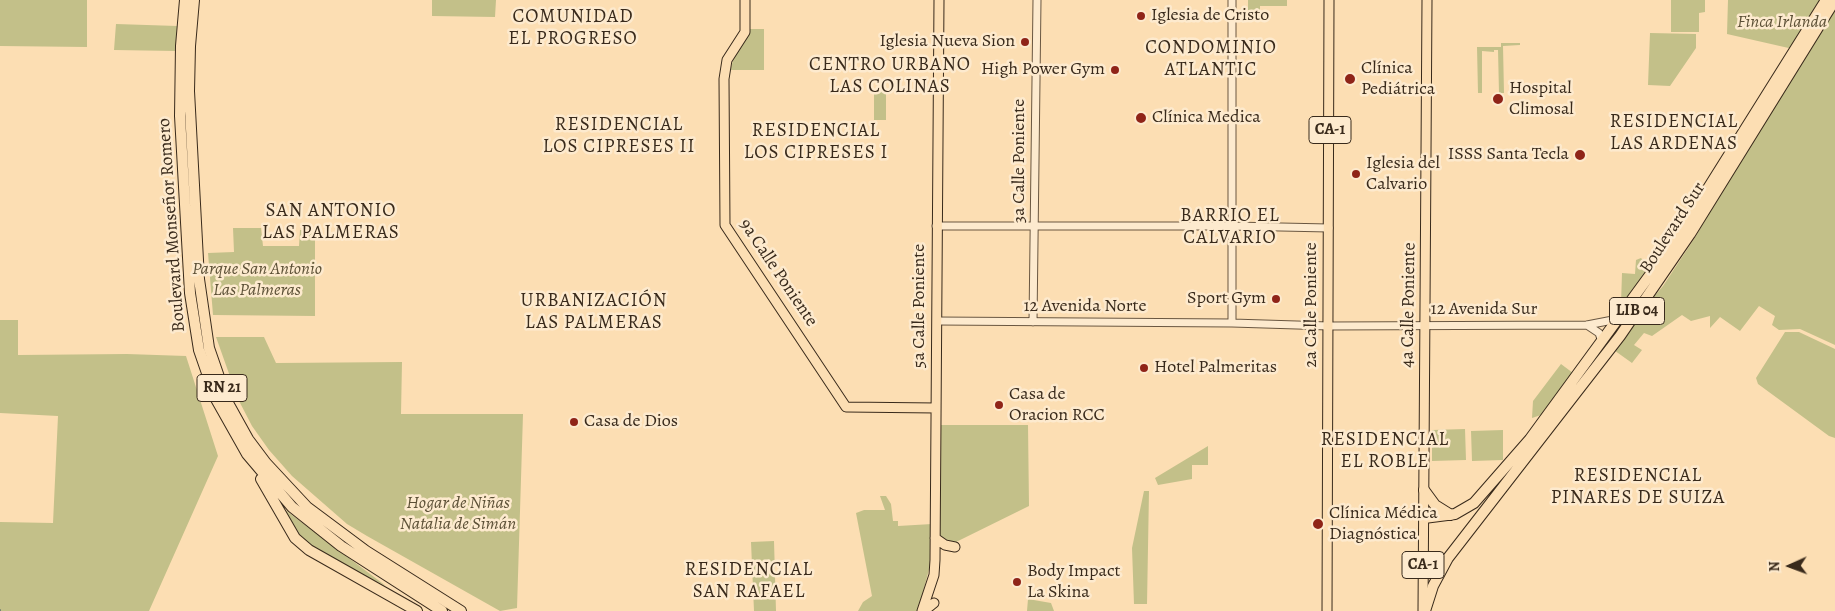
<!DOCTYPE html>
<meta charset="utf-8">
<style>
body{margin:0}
#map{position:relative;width:1835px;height:611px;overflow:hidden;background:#fcdeb3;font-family:Alegreya,serif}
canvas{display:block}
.north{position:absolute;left:1765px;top:541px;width:50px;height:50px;-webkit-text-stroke:4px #fdeace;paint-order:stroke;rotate:268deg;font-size:14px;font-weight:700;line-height:20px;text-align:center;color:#392a1b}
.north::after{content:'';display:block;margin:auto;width:18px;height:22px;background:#392a1b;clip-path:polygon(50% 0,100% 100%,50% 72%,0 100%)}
</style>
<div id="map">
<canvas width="1835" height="611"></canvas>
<div class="north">N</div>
</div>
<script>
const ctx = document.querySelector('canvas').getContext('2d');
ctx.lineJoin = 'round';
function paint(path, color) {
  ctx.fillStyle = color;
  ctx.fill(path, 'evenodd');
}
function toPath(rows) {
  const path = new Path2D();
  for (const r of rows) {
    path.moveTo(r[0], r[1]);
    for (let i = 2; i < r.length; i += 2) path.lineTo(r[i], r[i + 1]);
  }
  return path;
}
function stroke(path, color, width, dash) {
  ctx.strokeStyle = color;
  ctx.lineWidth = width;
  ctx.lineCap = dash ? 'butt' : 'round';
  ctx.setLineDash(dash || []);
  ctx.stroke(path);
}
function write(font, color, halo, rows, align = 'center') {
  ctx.font = font + ' Alegreya,serif';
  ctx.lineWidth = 5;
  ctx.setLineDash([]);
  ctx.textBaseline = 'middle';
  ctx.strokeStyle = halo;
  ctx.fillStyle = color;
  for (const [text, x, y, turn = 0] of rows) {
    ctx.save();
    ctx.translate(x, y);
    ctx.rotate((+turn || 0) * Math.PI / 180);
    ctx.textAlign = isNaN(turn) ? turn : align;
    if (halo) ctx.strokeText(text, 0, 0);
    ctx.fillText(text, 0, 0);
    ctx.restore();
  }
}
paint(toPath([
 [0,0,87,0,87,47,0,46],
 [432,0,496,0,495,17,432,16],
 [1248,0,1287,0,1287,6,1260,6,1260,14,1248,14],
 [1671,0,1705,0,1705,12,1699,13,1699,32,1671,32],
 [1728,0,1823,0,1793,49,1727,34],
 [1835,3,1835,345,1800,329,1779,330,1772,325,1775,316,1759,306,1740,331,1720,317,1710,328,1710,316,1691,321,1682,315,1652,336,1644,333,1634,345,1642,350,1632,363,1611,348,1663,286,1694,239],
 [116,24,177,26,176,51,114,50],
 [749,29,764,29,764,70,730,70,736,52],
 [1650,33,1696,34,1696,48,1670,86,1648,85],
 [1501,43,1520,43,1520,45,1503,46,1504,93,1499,93,1498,50,1494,50,1494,52,1482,51,1482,93,1478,93,1477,47,1501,47],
 [874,90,886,90,886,120,874,120],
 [233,228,261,228,263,246,299,246,300,230,315,230,315,316,213,315,208,253,234,252],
 [1641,258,1649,267,1654,261,1626,304,1621,304,1622,273,1635,274,1636,260],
 [0,320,18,320,18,355,127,354,186,356,218,456,149,611,0,611,0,522,53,523,58,416,0,413],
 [1785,332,1799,332,1835,349,1835,438,1829,436,1758,384,1756,378],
 [216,337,264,337,276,363,402,362,401,414,523,414,517,608,500,611,367,536,347,524,292,476,269,450,252,426,238,399],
 [1561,364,1573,373,1544,414,1532,418,1533,401],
 [940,425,1028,425,1029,506,954,543,946,541,939,536],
 [1465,429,1466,460,1432,461,1432,430],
 [1503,430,1503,460,1472,461,1471,431],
 [1208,446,1208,465,1192,465,1192,479,1158,485,1155,478],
 [1144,491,1149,491,1147,604,1134,604,1132,548],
 [880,496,886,496,891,504,893,521,898,521,898,526,932,524,932,558,918,611,858,611,863,602,872,596,856,513,864,510,885,510],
 [280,506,386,586,315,551,295,532],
 [774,541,776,611,754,611,751,542],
 [1028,599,1051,603,1054,611,1027,611]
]), '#c3c089');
stroke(toPath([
 [0,610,0,611]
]), '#778270', 2);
const minor = toPath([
 [936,226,1232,226,1329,228],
 [937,321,1232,323,1329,326,1587,325,1618,319],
 [1033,322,1037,0],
 [1232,323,1232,0],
 [1587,325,1599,333,1602,342]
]);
const major = toPath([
 [745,0,745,32,727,60,724,79,725,225,846,407,936,408],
 [935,538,945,545,955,547],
 [922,611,934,575,935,560,939,0],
 [924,611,934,603],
 [1327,611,1329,0],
 [1423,611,1427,0]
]);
const highway = toPath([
 [185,0,181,46,180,116,190,293,199,350,216,399,247,454,292,507,341,546,442,611],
 [194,0,190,46,189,91,199,279,209,348,228,403,248,439,266,463,307,507,366,551,461,611],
 [261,479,295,538,309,550,417,611],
 [1424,490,1435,505,1451,515],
 [1424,518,1455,514,1474,503,1530,439,1677,238,1826,0],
 [1425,611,1433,586,1448,558,1620,336,1690,234,1835,0]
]);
stroke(minor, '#6a5741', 9);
stroke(major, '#392a1b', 11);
stroke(highway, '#392a1b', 12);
stroke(minor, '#fdeace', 7);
stroke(major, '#fcdeb3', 9);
stroke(highway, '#fcdeb3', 10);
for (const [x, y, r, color] of [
 [1141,16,5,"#8f2418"],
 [1025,42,5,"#8f2418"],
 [1115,70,5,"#8f2418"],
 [1350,79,6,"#8f2418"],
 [1498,99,6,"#8f2418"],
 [1141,118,6,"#8f2418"],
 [1580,155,6,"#8f2418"],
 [1356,174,5,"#8f2418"],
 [1276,299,5,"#8f2418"],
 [1144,368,5,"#8f2418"],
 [999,405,5,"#8f2418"],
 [574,422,5,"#8f2418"],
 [1318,524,6,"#8f2418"],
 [1017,582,5,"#8f2418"]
]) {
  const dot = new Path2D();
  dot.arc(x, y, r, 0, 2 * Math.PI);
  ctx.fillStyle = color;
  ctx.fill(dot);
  stroke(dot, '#fdeace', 2);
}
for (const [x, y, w] of [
 [1330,130,42],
 [1637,311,55],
 [222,388,50],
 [1423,565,42]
]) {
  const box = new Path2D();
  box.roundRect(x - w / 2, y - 13.5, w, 27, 4);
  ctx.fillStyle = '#fdeace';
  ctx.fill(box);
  stroke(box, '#392a1b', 1);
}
write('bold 16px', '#392a1b', null, [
 ["CA-1",1330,130],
 ["LIB 04",1637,311],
 ["RN 21",222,388],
 ["CA-1",1423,565]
]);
write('18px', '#392a1b', '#fdeace', [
 ["Iglesia de Cristo",1151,16],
 ["Iglesia Nueva Sion",1015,42,"right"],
 ["Clínica",1361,69],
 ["Pediátrica",1361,90],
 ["High Power Gym",1105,70,"right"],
 ["Hospital",1509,89],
 ["Climosal",1509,110],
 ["Clínica Medica",1152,118],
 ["ISSS Santa Tecla",1569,155,"right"],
 ["Iglesia del",1366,164],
 ["Calvario",1366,185],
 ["Sport Gym",1266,299,"right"],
 ["Hotel Palmeritas",1154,368],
 ["Casa de",1009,395],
 ["Oracion RCC",1009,416],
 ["Casa de Dios",584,422],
 ["Clínica Médica",1329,514],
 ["Diagnóstica",1329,535],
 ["Body Impact",1027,572],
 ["La Skina",1027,593]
], 'left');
write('italic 18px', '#5c5036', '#fdeace', [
 ["Finca Irlanda",1782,23],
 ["Parque San Antonio",257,270],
 ["Las Palmeras",257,291],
 ["Hogar de Niñas",458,504],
 ["Natalia de Simán",458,525]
]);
write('18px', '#392a1b', '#fdeace', [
 ["3a Calle Poniente",1020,161,-90],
 ["Boulevard Monseñor Romero",172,225,-94],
 ["Boulevard Sur",1673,228,-57],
 ["9a Calle Poniente",778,273,56],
 ["2a Calle Poniente",1312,305,-90],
 ["4a Calle Poniente",1409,305,-89],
 ["5a Calle Poniente",920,306,-90],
 ["12 Avenida Norte",1085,307],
 ["12 Avenida Sur",1484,310]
]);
ctx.letterSpacing = '1px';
write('19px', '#392a1b', '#fdeace', [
 ["COMUNIDAD",573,17],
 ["EL PROGRESO",573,39],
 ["CONDOMINIO",1211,48],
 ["ATLANTIC",1211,70],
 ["CENTRO URBANO",890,65],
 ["LAS COLINAS",890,87],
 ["RESIDENCIAL",1674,122],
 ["LAS ARDENAS",1674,144],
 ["RESIDENCIAL",619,125],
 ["LOS CIPRESES II",619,147],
 ["RESIDENCIAL",816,131],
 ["LOS CIPRESES I",816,153],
 ["SAN ANTONIO",331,211],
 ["LAS PALMERAS",331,233],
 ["BARRIO EL",1230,216],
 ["CALVARIO",1230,238],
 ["URBANIZACIÓN",594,301],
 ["LAS PALMERAS",594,323],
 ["RESIDENCIAL",1385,440],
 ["EL ROBLE",1385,462],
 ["RESIDENCIAL",1638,476],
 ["PINARES DE SUIZA",1638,498],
 ["RESIDENCIAL",749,570],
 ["SAN RAFAEL",749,592]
]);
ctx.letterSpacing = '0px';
</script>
